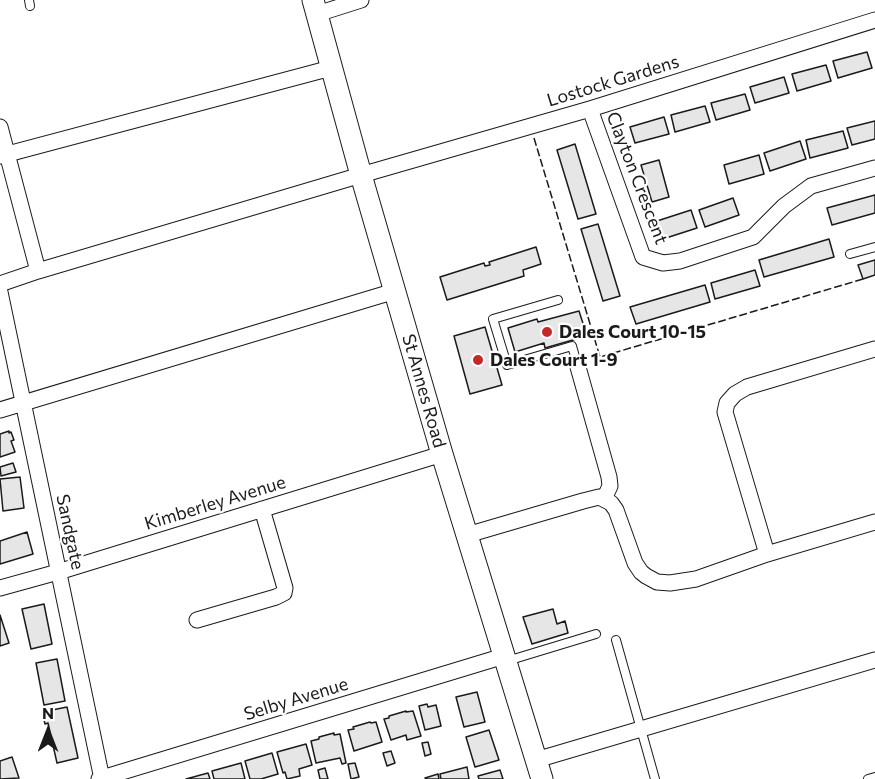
<!DOCTYPE html>
<style>
body{margin:0}
#map{position:relative;width:875px;height:779px;overflow:hidden;background:#fff;font-family:Commissioner,sans-serif}
canvas{display:block}
.north{position:absolute;left:18px;top:701px;width:60px;height:60px;-webkit-text-stroke:4px #fff;paint-order:stroke;rotate:0deg;font-size:16px;font-weight:700;line-height:24px;text-align:center;color:#1a1a1a}
.north::after{content:'';display:block;margin:auto;width:21px;height:27px;background:#1a1a1a;clip-path:polygon(50% 0,100% 100%,50% 72%,0 100%)}
</style>
<div id="map">
<canvas width="875" height="779"></canvas>
<div class="north">N</div>
</div>
<script>
const ctx = document.querySelector('canvas').getContext('2d');
ctx.lineJoin = 'round';
function paint(path, color) {
  ctx.fillStyle = color;
  ctx.fill(path, 'evenodd');
}
function toPath(rows) {
  const path = new Path2D();
  for (const r of rows) {
    path.moveTo(r[0], r[1]);
    for (let i = 2; i < r.length; i += 2) path.lineTo(r[i], r[i + 1]);
  }
  return path;
}
function stroke(path, color, width, dash) {
  ctx.strokeStyle = color;
  ctx.lineWidth = width;
  ctx.lineCap = dash ? 'butt' : 'round';
  ctx.setLineDash(dash || []);
  ctx.stroke(path);
}
function write(font, color, halo, rows, align = 'center') {
  ctx.font = font + ' Commissioner,sans-serif';
  ctx.lineWidth = 4.5;
  ctx.setLineDash([]);
  ctx.textBaseline = 'middle';
  ctx.strokeStyle = halo;
  ctx.fillStyle = color;
  for (const [text, x, y, turn = 0] of rows) {
    ctx.save();
    ctx.translate(x, y);
    ctx.rotate((+turn || 0) * Math.PI / 180);
    ctx.textAlign = isNaN(turn) ? turn : align;
    if (halo) ctx.strokeText(text, 0, 0);
    ctx.fillText(text, 0, 0);
    ctx.restore();
  }
}
const building = toPath([
 [867,52,872,68,838,78,833,61,867,52],
 [826,65,831,81,797,91,792,74,826,65],
 [784,77,789,93,755,103,750,87,784,77],
 [745,94,750,110,716,120,711,103,745,94],
 [705,106,710,122,675,132,671,115,705,106],
 [664,117,669,134,635,143,630,127,664,117],
 [875,121,875,139,852,145,847,128,875,121],
 [843,131,848,148,810,158,806,140,843,131],
 [800,141,806,159,770,171,764,153,800,141],
 [575,144,596,214,578,219,557,150,575,144],
 [759,155,764,174,729,184,724,165,759,155],
 [659,160,669,197,652,202,641,165,659,160],
 [875,195,875,213,832,225,827,208,875,195],
 [733,198,739,215,705,227,699,210,733,198],
 [691,210,697,228,663,239,657,221,691,210],
 [598,224,620,296,603,301,581,229,598,224],
 [829,239,834,257,764,277,759,260,829,239],
 [536,247,541,264,523,270,524,276,447,300,440,277,484,263,485,266,490,265,489,262,536,247],
 [875,260,875,275,863,279,858,265,875,260],
 [755,270,760,286,715,299,711,283,755,270],
 [705,285,710,302,636,324,630,307,705,285],
 [579,311,587,336,545,348,544,343,515,352,508,328,537,319,538,322,579,311],
 [485,327,502,385,470,394,454,336,485,327],
 [9,431,9,433,11,432,14,440,11,441,15,452,0,457,0,434,9,431],
 [13,463,16,472,1,476,0,467,13,463],
 [20,477,24,508,3,511,0,479,20,477],
 [27,532,33,554,0,564,0,541,27,532],
 [44,604,52,644,31,649,22,609,44,604],
 [553,609,557,624,565,621,568,633,532,644,523,617,553,609],
 [0,615,9,643,0,646,0,615],
 [57,659,65,701,44,705,36,663,57,659],
 [477,692,485,722,464,727,456,697,477,692],
 [427,704,428,707,436,705,441,726,425,730,419,706,427,704],
 [67,707,78,758,57,763,48,723,45,724,42,712,67,707],
 [406,711,406,712,413,711,421,736,407,740,406,735,391,740,384,719,389,718,389,716,406,711],
 [370,722,371,723,376,722,382,742,354,751,348,730,354,729,353,727,370,722],
 [489,730,499,760,475,767,466,737,489,730],
 [334,733,334,735,340,734,346,763,342,764,340,758,316,763,311,741,319,739,319,737,334,733],
 [428,742,431,754,425,756,422,743,428,742],
 [306,744,312,765,299,769,300,776,287,779,285,772,283,773,277,752,306,744],
 [391,751,395,763,387,766,383,753,391,751],
 [272,753,278,774,261,779,250,779,245,761,272,753],
 [12,757,19,778,0,779,0,761,12,757],
 [241,763,245,779,214,779,212,771,241,763],
 [355,763,359,777,351,779,348,764,355,763],
 [467,767,469,779,441,779,440,774,467,767],
 [325,768,328,779,320,779,318,770,325,768],
 [500,770,503,779,479,779,478,776,500,770],
 [208,773,210,779,186,779,208,773],
 [438,774,439,779,426,779,425,778,438,774]
]);
paint(building, '#e6e6e6');
stroke(building, '#1a1a1a', 1.5);
const lane = toPath([
 [29,0,30,6],
 [850,254,875,247],
 [558,300,493,319,507,365,572,346,578,367],
 [616,640,655,779],
 [507,661,596,634],
 [868,779,875,777]
]);
const street = toPath([
 [317,14,361,0],
 [590,109,643,257,663,263,680,261,753,237,784,206,811,186,875,168],
 [0,127,38,271],
 [0,156,331,68],
 [0,284,38,271,361,175,590,109,875,20],
 [0,292,102,779],
 [578,367,609,477,610,486,604,499],
 [0,410,395,291],
 [467,535,583,501,599,497,611,503,616,510,635,563,641,572,646,576,657,582,670,583,696,579,767,554,875,522],
 [767,554,725,412,727,403,735,394,747,387,875,349],
 [0,588,58,572,442,454],
 [197,620,276,597,284,593,285,588,262,509],
 [536,760,875,660],
 [99,779,504,656]
]);
const secondary = toPath([
 [313,0,361,175,442,454,542,779]
]);
stroke(lane, '#1a1a1a', 10);
stroke(street, '#1a1a1a', 17);
stroke(secondary, '#1a1a1a', 23);
stroke(lane, '#fff', 8);
stroke(street, '#fff', 15);
stroke(secondary, '#fff', 21);
stroke(toPath([
 [534,138,600,357,863,279]
]), '#1a1a1a', 1.5, [8, 3]);
for (const [x, y, r, color] of [
 [547,332,6,"#c62828"],
 [478,360,6,"#c62828"]
]) {
  const dot = new Path2D();
  dot.arc(x, y, r, 0, 2 * Math.PI);
  ctx.fillStyle = color;
  ctx.fill(dot);
  stroke(dot, '#fff', 2);
}
write('18px', '#1a1a1a', '#fff', [
 ["Lostock Gardens",613,81,-17],
 ["Clayton Crescent",637,178,69],
 ["St Annes Road",424,391,74],
 ["Kimberley Avenue",215,503,-17],
 ["Sandgate",70,532,78],
 ["Selby Avenue",296,699,-17]
]);
write('bold 18px', '#1a1a1a', '#fff', [
 ["Dales Court 10-15",559,332],
 ["Dales Court 1-9",490,360]
], 'left');
</script>
